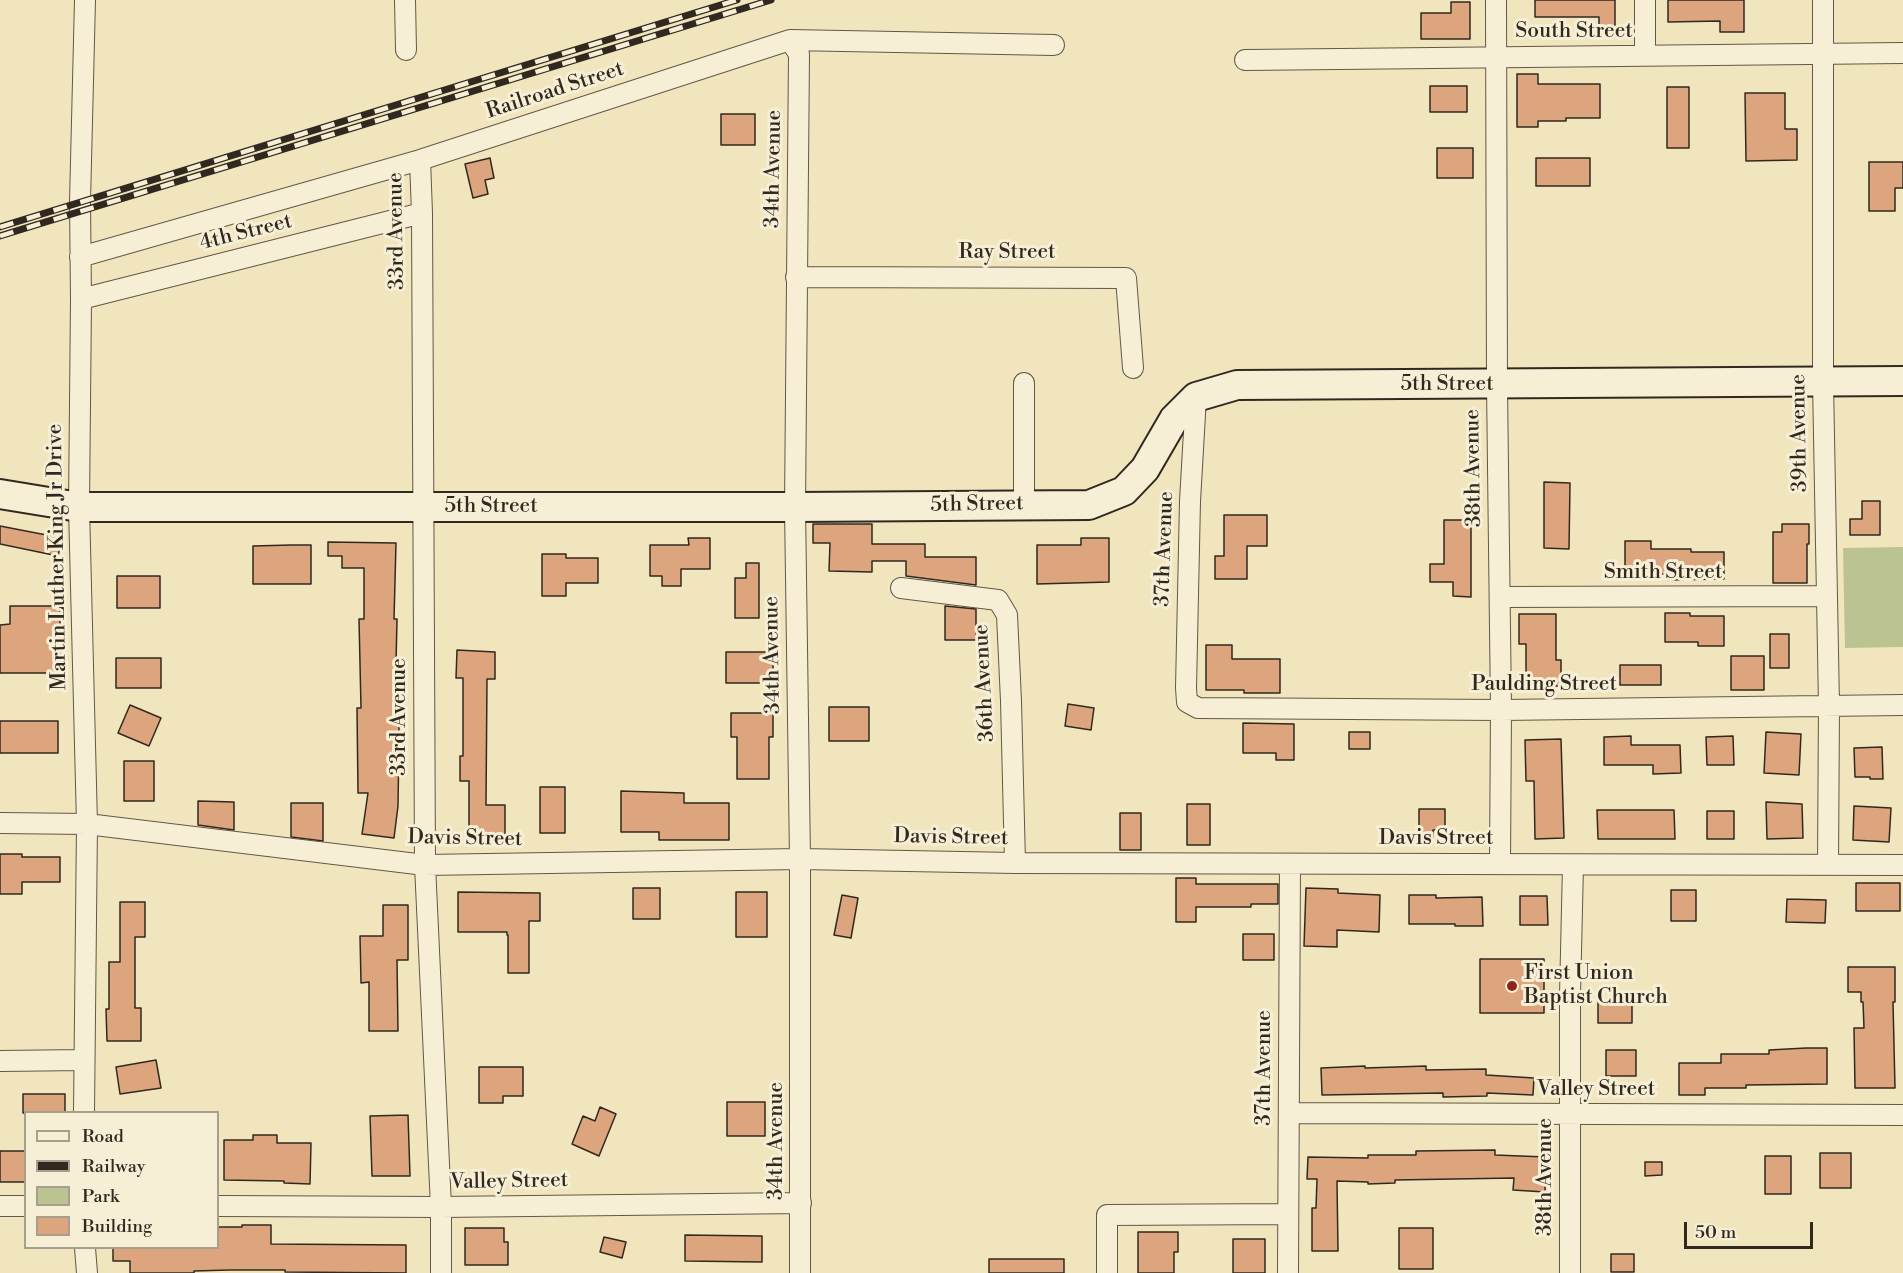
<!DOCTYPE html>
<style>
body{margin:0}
#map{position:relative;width:1903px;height:1273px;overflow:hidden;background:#f1e5be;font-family:"Libre Bodoni",serif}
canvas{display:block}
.legend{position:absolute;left:24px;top:1111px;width:195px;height:138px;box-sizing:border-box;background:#f6eed5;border:2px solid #a79f8d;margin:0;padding:8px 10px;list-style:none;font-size:18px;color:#312920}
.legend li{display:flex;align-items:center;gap:12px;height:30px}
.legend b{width:30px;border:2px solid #a79f8d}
.scale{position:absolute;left:1684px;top:1222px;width:129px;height:27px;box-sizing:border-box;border:3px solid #312920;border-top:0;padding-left:8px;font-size:18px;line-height:21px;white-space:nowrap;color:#312920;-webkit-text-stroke:4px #f6eed5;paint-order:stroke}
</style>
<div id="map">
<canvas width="1903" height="1273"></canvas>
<ul class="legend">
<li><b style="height:8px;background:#f6eed5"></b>Road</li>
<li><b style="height:8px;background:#312920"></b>Railway</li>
<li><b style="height:16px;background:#bbc490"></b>Park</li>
<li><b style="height:16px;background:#dda57d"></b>Building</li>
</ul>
<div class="scale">50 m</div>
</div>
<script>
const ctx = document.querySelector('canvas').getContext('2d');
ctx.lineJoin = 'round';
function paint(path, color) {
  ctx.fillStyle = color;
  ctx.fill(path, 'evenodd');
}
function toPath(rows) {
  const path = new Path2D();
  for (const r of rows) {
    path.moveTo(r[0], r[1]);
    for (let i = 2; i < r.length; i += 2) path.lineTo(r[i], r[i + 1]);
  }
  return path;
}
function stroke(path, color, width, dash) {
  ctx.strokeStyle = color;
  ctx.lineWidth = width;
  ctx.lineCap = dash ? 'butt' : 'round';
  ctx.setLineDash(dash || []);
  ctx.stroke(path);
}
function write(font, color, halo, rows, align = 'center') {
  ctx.font = font + ' "Libre Bodoni",serif';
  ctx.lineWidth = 6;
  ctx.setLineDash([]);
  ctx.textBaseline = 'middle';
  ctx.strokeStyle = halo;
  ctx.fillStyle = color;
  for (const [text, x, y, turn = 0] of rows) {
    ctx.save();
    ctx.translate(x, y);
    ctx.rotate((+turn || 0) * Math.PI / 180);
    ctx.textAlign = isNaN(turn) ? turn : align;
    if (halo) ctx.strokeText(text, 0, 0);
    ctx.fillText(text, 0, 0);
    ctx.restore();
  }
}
paint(toPath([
 [1903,547,1903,647,1845,648,1843,548]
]), '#bbc490');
const building = toPath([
 [1535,0,1615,0,1615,27,1599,27,1599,17,1535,17,1535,0],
 [1668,0,1744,0,1744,32,1720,32,1720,21,1668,22,1668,0],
 [1451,2,1470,2,1470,39,1421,39,1421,13,1451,13,1451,2],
 [1517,74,1538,74,1538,84,1600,84,1600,118,1566,118,1566,121,1538,121,1538,127,1517,127,1517,74],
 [1430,86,1467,86,1467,112,1430,112,1430,86],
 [1667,87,1689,87,1689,148,1667,148,1667,87],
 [1745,93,1785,93,1785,129,1797,129,1797,160,1746,161,1745,93],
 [721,114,755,114,755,145,721,145,721,114],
 [1437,148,1473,148,1473,178,1437,178,1437,148],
 [490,158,494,178,485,180,488,194,473,198,465,164,490,158],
 [1536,158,1590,158,1590,186,1536,186,1536,158],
 [1869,162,1903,162,1903,188,1895,188,1895,211,1869,211,1869,162],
 [1544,482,1570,483,1569,549,1544,548,1544,482],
 [1862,501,1880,501,1880,535,1850,535,1850,519,1862,519,1862,501],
 [1224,515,1267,515,1267,546,1247,546,1247,579,1215,579,1215,556,1224,556,1224,515],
 [1444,520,1471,520,1471,597,1453,596,1453,582,1430,582,1430,564,1444,564,1444,520],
 [813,524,872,524,872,544,925,544,925,557,976,557,976,585,906,576,906,561,872,561,872,572,829,571,830,543,813,543,813,524],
 [1782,524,1809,524,1809,544,1807,544,1807,583,1773,583,1773,532,1782,532,1782,524],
 [0,526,62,538,58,556,0,544,0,526],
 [688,538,710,538,710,569,681,569,681,586,662,586,662,576,650,576,650,545,689,545,688,538],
 [1081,538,1109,538,1109,582,1037,584,1037,545,1081,545,1081,538],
 [1625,541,1651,541,1651,549,1691,549,1691,552,1724,552,1724,579,1666,580,1666,574,1625,574,1625,541],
 [328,542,396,543,394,619,397,619,395,708,399,708,399,742,398,806,394,838,362,834,368,793,358,793,357,708,361,708,359,619,364,619,364,568,342,568,342,556,328,556,328,542],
 [291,545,311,545,311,584,253,584,253,546,291,545],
 [542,554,566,554,566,558,598,558,598,583,566,583,566,596,542,596,542,554],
 [746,563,759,563,759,618,735,618,735,578,746,578,746,563],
 [117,576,160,576,160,608,117,608,117,576],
 [10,606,60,606,60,673,0,673,0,625,10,624,10,606],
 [945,606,976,609,976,640,945,640,945,606],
 [1665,613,1690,613,1690,616,1724,616,1724,646,1698,646,1698,642,1665,642,1665,613],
 [1519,614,1556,614,1556,660,1561,660,1561,686,1526,686,1526,644,1519,644,1519,614],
 [1770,634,1789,634,1789,668,1770,668,1770,634],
 [1206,645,1232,645,1232,659,1280,659,1280,693,1244,693,1244,690,1206,690,1206,645],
 [457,650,495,652,495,679,487,679,486,805,505,805,505,834,469,834,469,781,460,781,460,756,463,756,463,678,456,678,457,650],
 [726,652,773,652,773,683,726,683,726,652],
 [1731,656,1764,656,1764,690,1731,690,1731,656],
 [116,658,161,658,161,688,116,688,116,658],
 [1620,665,1661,665,1661,685,1620,685,1620,665],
 [1068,704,1094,708,1091,730,1065,726,1068,704],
 [130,705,161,718,149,746,118,733,130,705],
 [829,707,869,707,869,741,829,741,829,707],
 [731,713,773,713,773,737,769,737,769,779,737,779,737,737,731,737,731,713],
 [0,721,58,721,58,753,0,753,0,721],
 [1243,723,1294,724,1294,760,1276,760,1276,753,1243,753,1243,723],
 [1349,732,1370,732,1370,749,1349,749,1349,732],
 [1766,732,1801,734,1799,775,1764,773,1766,732],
 [1631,736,1631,745,1680,745,1681,773,1653,774,1653,765,1604,765,1604,737,1631,736],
 [1733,736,1734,765,1707,765,1706,737,1733,736],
 [1561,739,1564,838,1535,839,1534,781,1526,781,1525,740,1561,739],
 [1882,747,1883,779,1870,779,1870,777,1855,777,1854,748,1882,747],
 [124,761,154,761,154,801,124,801,124,761],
 [540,787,565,787,565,833,540,833,540,787],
 [621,791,684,793,684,803,729,803,729,840,659,840,659,832,621,832,621,791],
 [198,801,234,802,234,830,198,825,198,801],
 [1766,802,1802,804,1803,838,1767,839,1766,802],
 [291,803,323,803,323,841,291,837,291,803],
 [1187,804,1210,804,1210,845,1187,845,1187,804],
 [1854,806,1891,808,1889,842,1853,840,1854,806],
 [1419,809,1445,809,1445,830,1433,830,1433,837,1419,837,1419,809],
 [1597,810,1674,810,1675,839,1598,839,1597,810],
 [1707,811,1734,811,1734,839,1707,839,1707,811],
 [1120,813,1141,813,1141,850,1120,850,1120,813],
 [0,854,22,854,22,857,60,857,60,882,22,882,22,894,0,894,0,854],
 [1176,878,1196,878,1196,884,1278,884,1278,904,1251,904,1251,907,1196,907,1196,922,1176,922,1176,878],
 [1856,883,1900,883,1900,911,1856,911,1856,883],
 [633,888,660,888,660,919,633,919,633,888],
 [1306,888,1338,889,1338,893,1380,895,1379,932,1337,930,1337,947,1304,946,1306,888],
 [1671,890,1696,890,1696,921,1671,921,1671,890],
 [458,892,540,893,540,921,529,921,529,973,508,973,508,935,507,935,507,932,458,932,458,892],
 [736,892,767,892,767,937,736,937,736,892],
 [842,895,858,898,851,938,834,935,842,895],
 [1409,895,1436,895,1436,898,1482,897,1483,926,1455,926,1455,924,1409,924,1409,895],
 [1520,896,1547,896,1548,925,1520,925,1520,896],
 [1787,899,1826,900,1825,923,1786,922,1787,899],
 [120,902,145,902,145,937,135,937,135,1008,141,1008,141,1041,107,1041,106,1009,109,1009,109,962,120,962,120,902],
 [383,905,408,905,408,960,397,960,398,1031,369,1031,369,982,361,983,360,936,383,936,383,905],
 [1243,934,1274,934,1274,960,1243,960,1243,934],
 [1480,959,1544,959,1544,1013,1480,1013,1480,959],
 [1848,967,1895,967,1895,1002,1893,1002,1895,1088,1855,1088,1854,1028,1864,1028,1863,1002,1861,1002,1861,992,1848,992,1848,967],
 [1598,1002,1632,1002,1632,1023,1598,1023,1598,1002],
 [1806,1048,1827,1048,1827,1084,1746,1085,1746,1088,1705,1088,1705,1095,1679,1095,1679,1063,1721,1063,1721,1054,1769,1054,1769,1050,1806,1048],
 [1606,1050,1636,1050,1636,1076,1606,1076,1606,1050],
 [156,1060,161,1088,120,1094,116,1067,156,1060],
 [1365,1066,1365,1068,1426,1066,1426,1070,1486,1069,1486,1075,1534,1078,1533,1095,1487,1093,1487,1096,1443,1097,1443,1093,1322,1095,1321,1068,1365,1066],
 [479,1067,523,1067,523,1096,503,1096,503,1103,479,1103,479,1067],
 [23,1094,65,1094,65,1113,23,1113,23,1094],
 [727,1102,765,1102,765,1136,727,1136,727,1102],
 [600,1107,616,1114,599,1156,572,1144,583,1116,595,1121,600,1107],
 [408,1115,410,1176,372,1176,370,1116,408,1115],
 [253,1135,277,1135,277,1143,311,1143,310,1184,284,1183,284,1181,224,1180,224,1140,253,1140,253,1135],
 [1495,1150,1495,1155,1546,1157,1545,1192,1513,1190,1514,1178,1395,1180,1395,1183,1368,1184,1368,1182,1337,1181,1338,1251,1312,1251,1312,1208,1316,1208,1317,1179,1307,1179,1308,1157,1368,1158,1368,1155,1416,1155,1416,1151,1495,1150],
 [0,1151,26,1151,26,1182,0,1182,0,1151],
 [1820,1153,1851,1153,1851,1188,1820,1188,1820,1153],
 [1765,1156,1791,1156,1791,1194,1765,1194,1765,1156],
 [1645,1162,1662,1162,1662,1175,1645,1176,1645,1162],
 [242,1225,271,1225,271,1244,406,1245,406,1273,285,1272,285,1270,229,1270,194,1271,194,1273,130,1273,130,1261,113,1261,113,1248,218,1248,218,1227,242,1227,242,1225],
 [465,1228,504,1228,504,1242,508,1242,508,1265,465,1265,465,1228],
 [1399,1228,1433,1228,1433,1269,1399,1269,1399,1228],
 [1138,1232,1178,1232,1178,1252,1174,1252,1174,1273,1138,1273,1138,1232],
 [685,1235,762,1236,762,1262,685,1261,685,1235],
 [604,1237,626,1242,622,1258,600,1252,604,1237],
 [1233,1239,1265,1239,1265,1273,1233,1273,1233,1239],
 [1611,1254,1634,1254,1634,1272,1611,1272,1611,1254],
 [989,1259,1064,1259,1064,1273,989,1273,989,1259]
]);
paint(building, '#dda57d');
stroke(building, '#312920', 1.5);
const street = toPath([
 [405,0,406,50],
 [1496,0,1497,385,1501,710,1500,863],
 [1645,0,1645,55],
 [1823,0,1823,382,1829,705,1828,865],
 [790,40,799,54,795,507,800,859,800,1273],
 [1245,60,1903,53],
 [420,160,422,213,425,865,441,1207,441,1273],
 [80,257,420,160,790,40,1054,45],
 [796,277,1126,278,1133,368],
 [81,299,422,213],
 [1024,383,1024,504],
 [1196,397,1190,501,1186,688,1187,702,1198,708,1501,710,1903,705],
 [901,588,998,600,1007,615,1011,701,1015,863],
 [1500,597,1827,596],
 [0,823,87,824,425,865,800,859,1015,863,1903,865],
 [0,1061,84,1060],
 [84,1112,87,824,79,507,81,299,80,202,85,0],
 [1289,1113,1903,1115],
 [0,1206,26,1206],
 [218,1206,441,1207,801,1203],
 [85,1248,87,1273],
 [1107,1273,1107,1215,1288,1214],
 [1288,1273,1290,864],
 [1570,1273,1570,995,1573,865]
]);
const secondary = toPath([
 [0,494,79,507,795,507,1089,505,1124,491,1145,469,1174,419,1196,397,1237,385,1903,381]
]);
stroke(street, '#615848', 22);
stroke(secondary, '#312920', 32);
stroke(street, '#f6eed5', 20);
stroke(secondary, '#f6eed5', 28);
const rail = toPath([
 [0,227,737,0],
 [0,236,771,0]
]);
stroke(rail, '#312920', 7);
stroke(rail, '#f6eed5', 4.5, [14]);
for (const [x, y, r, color] of [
 [1512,986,6,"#8f2418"]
]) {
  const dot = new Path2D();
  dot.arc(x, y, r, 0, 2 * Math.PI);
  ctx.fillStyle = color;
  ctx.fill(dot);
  stroke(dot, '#f6eed5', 2);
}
write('21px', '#312920', '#f6eed5', [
 ["South Street",1574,32],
 ["Railroad Street",555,91,-18],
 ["34th Avenue",774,169,-89],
 ["33rd Avenue",397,231,-91],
 ["4th Street",246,233,-14],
 ["Ray Street",1007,253],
 ["5th Street",1447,385],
 ["39th Avenue",1800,433,-91],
 ["38th Avenue",1474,468,-91],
 ["5th Street",977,505,-1],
 ["5th Street",491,507],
 ["37th Avenue",1165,549,-88],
 ["Martin Luther King Jr Drive",58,557,-91],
 ["Smith Street",1663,573],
 ["34th Avenue",773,655,-91],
 ["36th Avenue",985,683,-93],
 ["Paulding Street",1544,685],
 ["33rd Avenue",400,717,-90],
 ["Davis Street",951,838,1],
 ["Davis Street",465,839,1],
 ["Davis Street",1436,839],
 ["37th Avenue",1265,1068,-90],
 ["Valley Street",1596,1090],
 ["34th Avenue",777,1141,-90],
 ["38th Avenue",1546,1177,-90],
 ["Valley Street",509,1182,-1]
]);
write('21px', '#312920', '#f6eed5', [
 ["First Union",1524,974],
 ["Baptist Church",1524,998]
], 'left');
</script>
